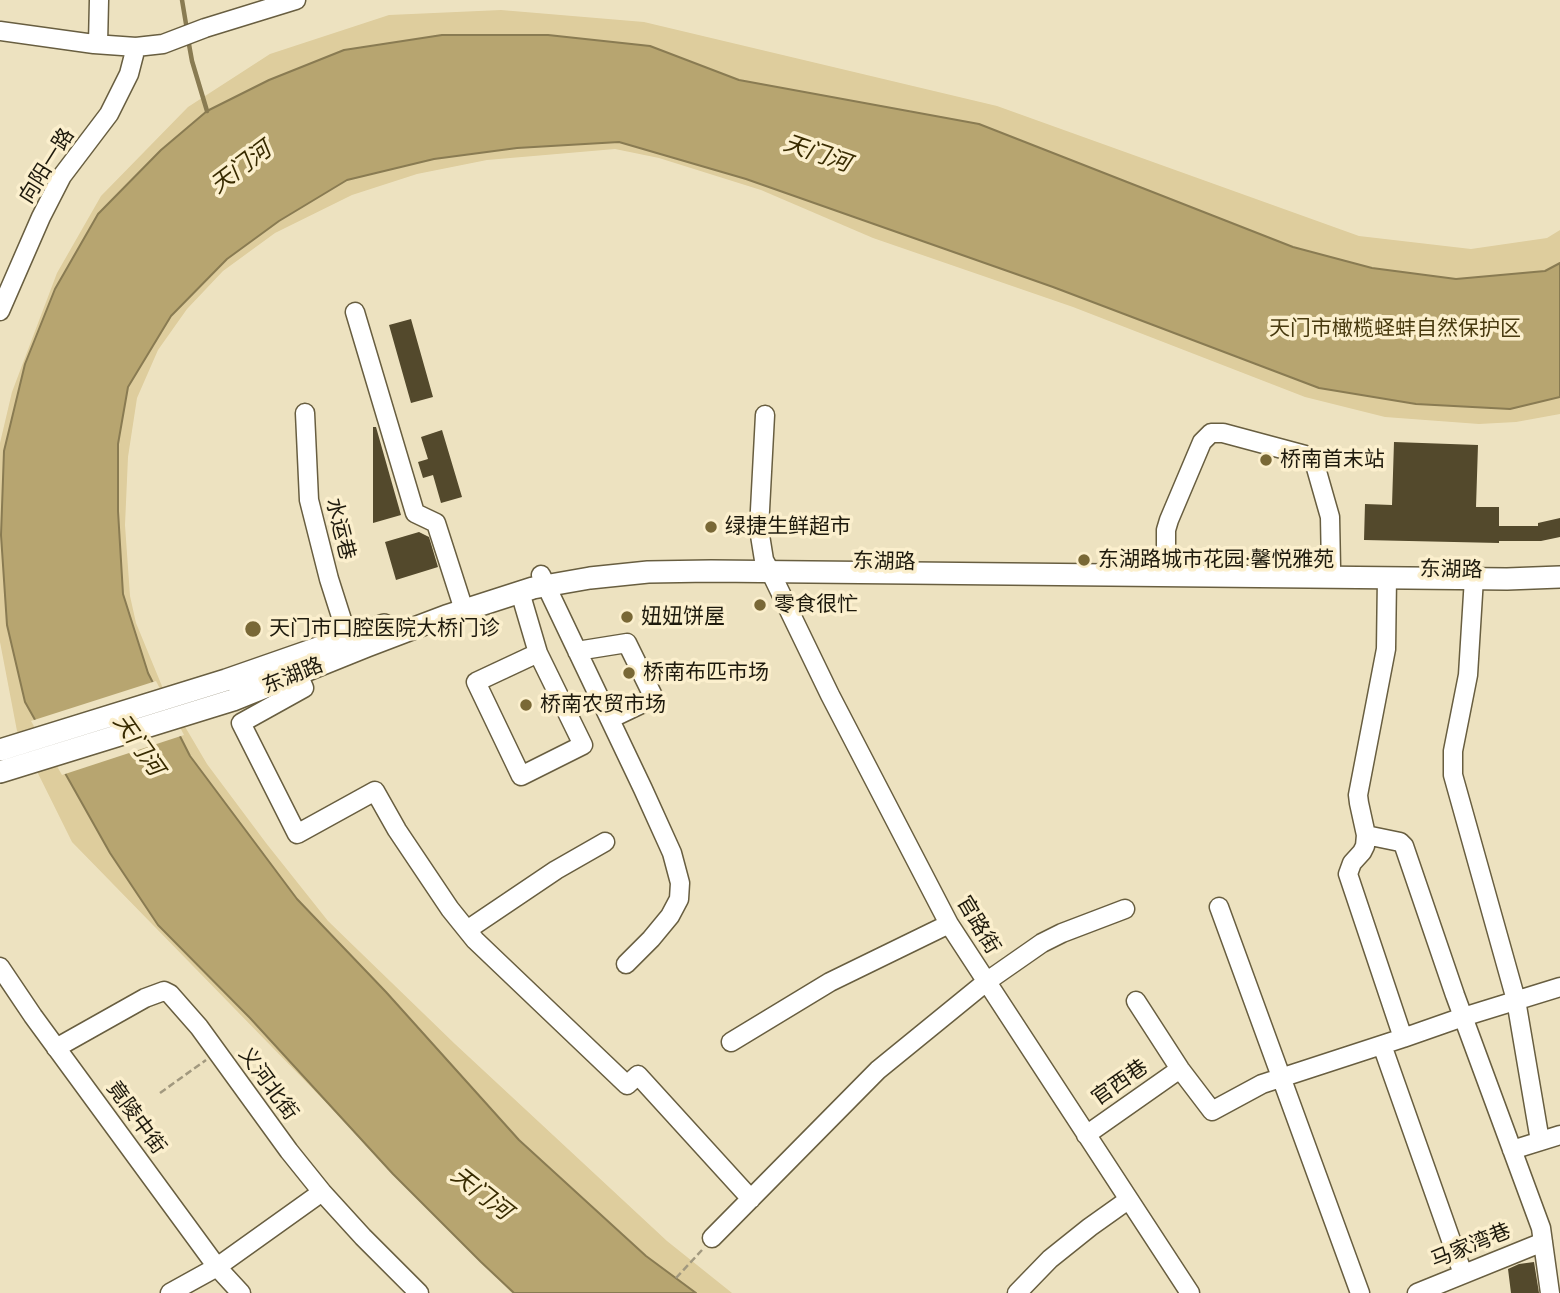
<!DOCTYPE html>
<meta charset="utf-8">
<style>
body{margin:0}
canvas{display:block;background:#ede2c0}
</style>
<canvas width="1560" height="1293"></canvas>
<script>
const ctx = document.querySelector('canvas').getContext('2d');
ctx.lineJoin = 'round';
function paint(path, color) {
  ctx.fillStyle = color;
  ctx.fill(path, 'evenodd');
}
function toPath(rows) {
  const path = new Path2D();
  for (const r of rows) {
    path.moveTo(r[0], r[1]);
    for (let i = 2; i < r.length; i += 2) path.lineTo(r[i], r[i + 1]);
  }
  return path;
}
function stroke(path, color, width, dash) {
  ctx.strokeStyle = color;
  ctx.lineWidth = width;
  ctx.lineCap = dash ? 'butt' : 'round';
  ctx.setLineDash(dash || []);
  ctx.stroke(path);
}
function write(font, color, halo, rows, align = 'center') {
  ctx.font = font + ' Figtree,"Noto Sans SC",sans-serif';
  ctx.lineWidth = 7;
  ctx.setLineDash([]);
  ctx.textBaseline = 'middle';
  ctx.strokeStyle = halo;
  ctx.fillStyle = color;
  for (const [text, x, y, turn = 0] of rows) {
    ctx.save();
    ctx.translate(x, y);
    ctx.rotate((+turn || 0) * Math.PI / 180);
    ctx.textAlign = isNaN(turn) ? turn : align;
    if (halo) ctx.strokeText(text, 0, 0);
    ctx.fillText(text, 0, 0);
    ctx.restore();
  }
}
paint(toPath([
 [501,10,644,22,997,106,1359,236,1471,249,1547,238,1560,230,1560,414,1516,422,1479,424,1385,417,1305,397,1073,307,873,238,761,190,659,158,615,149,487,160,417,174,352,195,275,233,223,271,187,309,158,350,137,398,128,457,125,525,130,596,136,623,164,691,207,764,266,843,328,921,455,1044,667,1241,732,1293,512,1293,72,842,17,731,0,642,0,443,12,392,57,273,101,196,188,107,270,54,389,15]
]), '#decd9d');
const water = toPath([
 [442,35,548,35,650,46,739,80,979,124,1293,247,1372,268,1456,279,1545,271,1560,263,1560,397,1510,409,1416,404,1319,388,1053,287,746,179,619,142,517,148,434,159,347,180,279,221,227,259,171,316,128,387,118,444,118,511,123,594,148,673,190,756,297,899,386,992,519,1140,646,1256,696,1293,514,1293,481,1262,393,1174,250,1018,158,925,110,853,25,702,7,625,1,535,4,451,25,364,55,289,98,214,161,150,207,111,269,80,344,50,442,35]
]);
paint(water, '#b7a570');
stroke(water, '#897b52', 2);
paint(toPath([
 [156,681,184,735,62,775,31,721]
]), '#ede2c0');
stroke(toPath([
 [182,0,187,30],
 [188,39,192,61,207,111]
]), '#897b52', 4.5);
paint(toPath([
 [411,319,433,397,411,403,389,325],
 [373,427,376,427,401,515,373,523],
 [442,430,462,497,441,503,433,475,423,478,418,462,428,459,421,437],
 [1394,442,1478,445,1476,507,1499,507,1499,526,1538,526,1538,523,1560,518,1560,537,1541,541,1499,541,1499,543,1364,540,1365,504,1392,505],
 [419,532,429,537,438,567,396,580,385,542],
 [1534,1262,1539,1293,1511,1293,1508,1269,1519,1264]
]), '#53492c');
const minor = toPath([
 [0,31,94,44,136,47,163,44,205,28,296,0],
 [98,44,99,0],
 [0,311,41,217,62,176,109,114,129,74,136,47],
 [355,312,415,513,436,523,464,610],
 [305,413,309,500,329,579,351,648],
 [765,415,759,529,764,560,770,571,830,695,949,924,1190,1293],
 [1166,566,1166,530,1169,520,1202,442,1211,433,1223,433,1305,455,1311,460,1316,468,1330,517,1331,568],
 [541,575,643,789,672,853,680,883,679,899,670,916,651,939,626,964],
 [1387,577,1386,649,1358,795,1359,803,1366,835,1400,842,1404,846,1455,995,1541,1228,1550,1293],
 [1474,578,1468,675,1453,751,1453,775,1516,1000,1540,1141],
 [520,592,538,653,583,745,521,776,476,682,538,653],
 [577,651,627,643,654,698,610,719],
 [298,674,304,688,241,723,297,834,375,791,397,830,450,909,475,940,627,1085,638,1075,751,1199],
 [1366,835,1365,846,1362,852,1352,863,1348,874,1403,1038,1463,1017,1560,987],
 [1219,907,1360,1293],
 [467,930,556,870,605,842],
 [0,967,33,1016,217,1267,241,1293],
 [1136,1001,1180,1069,1212,1111,1262,1084,1403,1038],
 [731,1042,830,982,949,924],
 [1382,1045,1463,1274],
 [56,1048,145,998,164,991,170,994,199,1027,289,1151,322,1192,363,1237,419,1293],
 [1086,1135,1180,1069],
 [1512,1150,1560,1135],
 [712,1238,878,1070,986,982,1042,943,1062,933,1125,909],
 [170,1293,217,1267,322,1192],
 [1017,1293,1050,1259,1090,1227,1128,1200],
 [1417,1293,1543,1242]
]);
const major = toPath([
 [0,750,226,680,384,625],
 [0,772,233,700,367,646,446,616,533,588,590,578,648,572,711,571,1507,579,1560,577]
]);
stroke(minor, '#685e40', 21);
stroke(major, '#685e40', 24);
stroke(toPath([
 [160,1093,206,1060],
 [676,1278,702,1250]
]), '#a2997f', 2.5, [7, 3.5]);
stroke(minor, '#fff', 18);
stroke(major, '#fff', 21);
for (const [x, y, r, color] of [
 [1266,460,7,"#796836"],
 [711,527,7,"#796836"],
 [1084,560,7,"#796836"],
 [760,605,7,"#796836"],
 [627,617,7,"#796836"],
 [253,629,9,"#796836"],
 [629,673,7,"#796836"],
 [526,705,7,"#796836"]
]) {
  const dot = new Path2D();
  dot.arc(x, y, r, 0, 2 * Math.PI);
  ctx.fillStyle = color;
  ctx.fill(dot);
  stroke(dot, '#fbefcd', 2.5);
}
write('21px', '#1e1a0d', '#fbefcd', [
 ["向阳一路",47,166,-58],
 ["水运巷",340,529,76],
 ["东湖路",884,562,1],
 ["东湖路",1451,570,1],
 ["东湖路",293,676,-22],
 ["官路街",978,925,59],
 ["官西巷",1120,1083,-35],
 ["义河北街",268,1084,54],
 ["竟陵中街",136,1118,54],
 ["马家湾巷",1471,1246,-22]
]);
write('21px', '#483a0f', '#fbefcd', [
 ["天门市橄榄蛏蚌自然保护区",1395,329]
]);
write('21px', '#1e1a0d', '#fbefcd', [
 ["桥南首末站",1280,460],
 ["绿捷生鲜超市",725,527],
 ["东湖路城市花园·馨悦雅苑",1098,560],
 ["零食很忙",774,605],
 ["妞妞饼屋",641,617],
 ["天门市口腔医院大桥门诊",269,629],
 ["桥南布匹市场",643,673],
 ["桥南农贸市场",540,705]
], 'left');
write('italic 23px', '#382b00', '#fbefcd', [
 ["天门河",817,154,19],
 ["天门河",241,168,-37],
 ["天门河",138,745,55],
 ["天门河",481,1194,38]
]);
</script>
